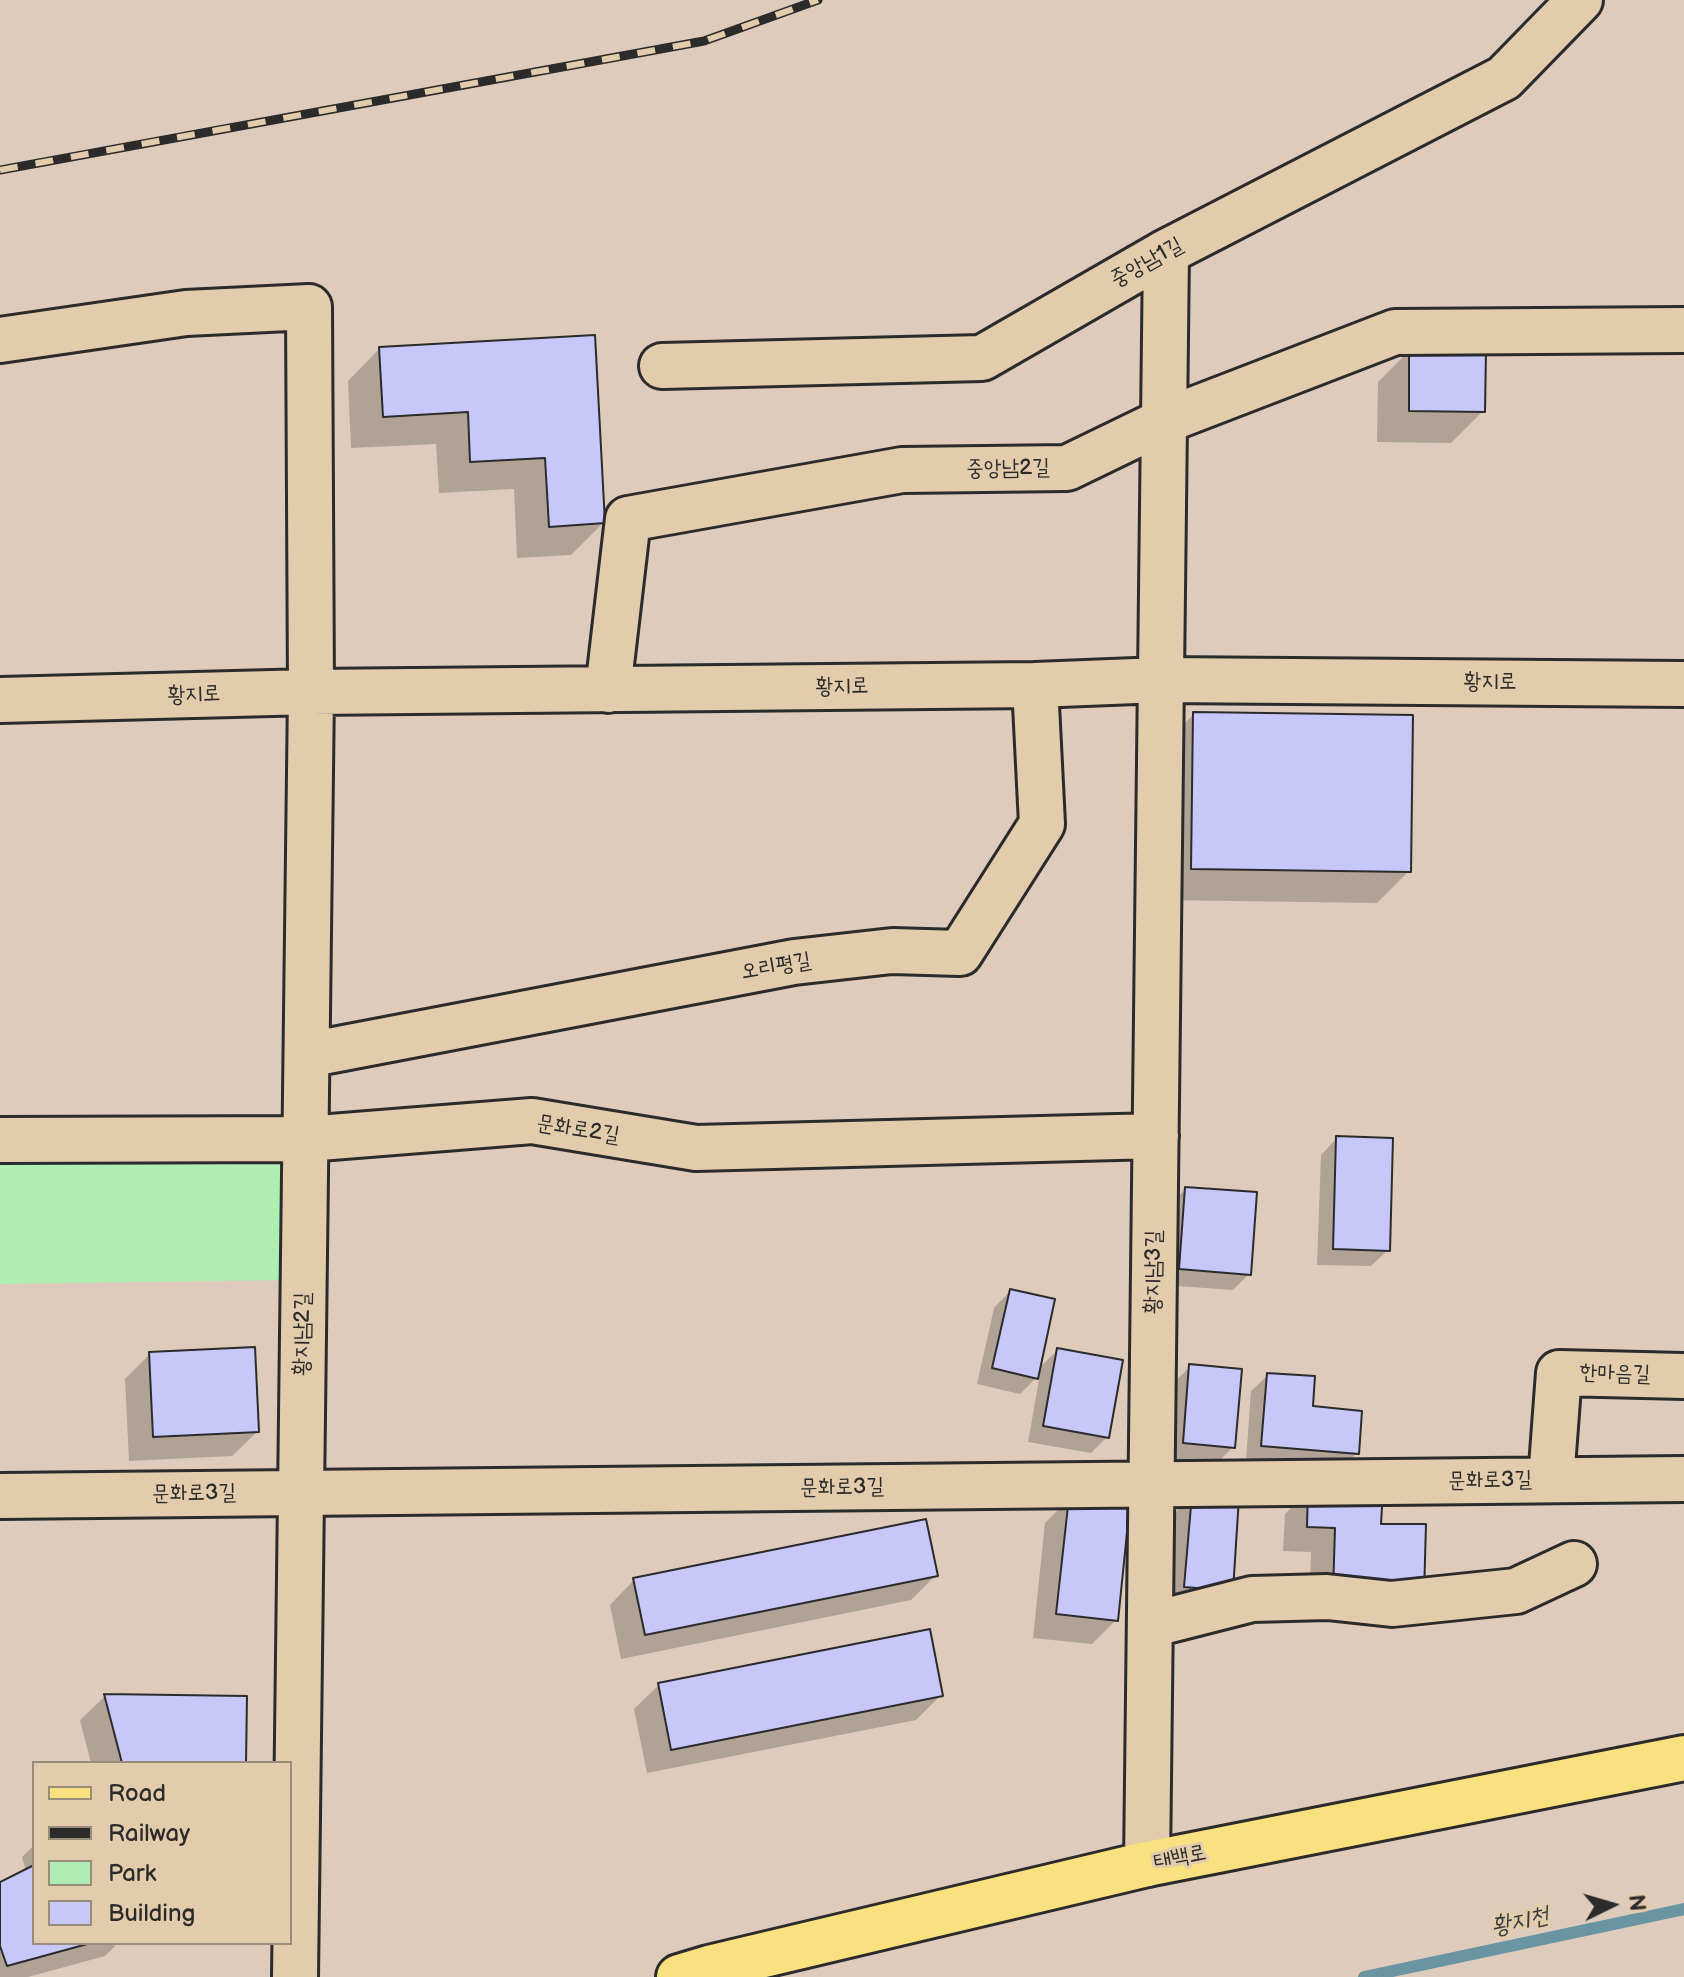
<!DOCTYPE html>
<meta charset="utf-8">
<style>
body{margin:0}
#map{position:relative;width:1684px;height:1977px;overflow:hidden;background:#decbbc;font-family:"Balsamiq Sans",sans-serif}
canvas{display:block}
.legend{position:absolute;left:32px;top:1761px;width:260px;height:184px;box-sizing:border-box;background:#e3ccac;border:2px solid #998c78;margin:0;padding:10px 14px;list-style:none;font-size:24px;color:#2b2b2b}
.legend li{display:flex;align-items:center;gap:16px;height:40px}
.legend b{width:40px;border:2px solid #998c78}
.north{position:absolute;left:1572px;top:1865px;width:80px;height:80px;-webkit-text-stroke:6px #e3ccac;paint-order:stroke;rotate:85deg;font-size:22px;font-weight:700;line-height:32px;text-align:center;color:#2b2b2b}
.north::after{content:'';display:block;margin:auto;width:28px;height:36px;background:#2b2b2b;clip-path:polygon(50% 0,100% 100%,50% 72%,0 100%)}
</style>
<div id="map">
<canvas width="1684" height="1977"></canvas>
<ul class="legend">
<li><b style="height:10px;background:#fae180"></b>Road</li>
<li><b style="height:10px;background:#2b2b2b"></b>Railway</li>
<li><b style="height:22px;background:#b0edb3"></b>Park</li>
<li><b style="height:22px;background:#c8c7fa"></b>Building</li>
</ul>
<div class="north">N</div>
</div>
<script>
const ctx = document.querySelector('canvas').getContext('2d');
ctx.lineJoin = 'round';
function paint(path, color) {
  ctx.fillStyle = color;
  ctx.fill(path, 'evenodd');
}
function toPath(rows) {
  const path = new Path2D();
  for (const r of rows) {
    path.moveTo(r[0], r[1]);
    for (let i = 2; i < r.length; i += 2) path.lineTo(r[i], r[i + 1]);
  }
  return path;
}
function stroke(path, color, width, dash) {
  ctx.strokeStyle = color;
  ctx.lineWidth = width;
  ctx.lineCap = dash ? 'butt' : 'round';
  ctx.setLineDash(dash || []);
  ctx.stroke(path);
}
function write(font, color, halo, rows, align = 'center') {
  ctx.font = font + ' "Balsamiq Sans","Poor Story",sans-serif';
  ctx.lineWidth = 6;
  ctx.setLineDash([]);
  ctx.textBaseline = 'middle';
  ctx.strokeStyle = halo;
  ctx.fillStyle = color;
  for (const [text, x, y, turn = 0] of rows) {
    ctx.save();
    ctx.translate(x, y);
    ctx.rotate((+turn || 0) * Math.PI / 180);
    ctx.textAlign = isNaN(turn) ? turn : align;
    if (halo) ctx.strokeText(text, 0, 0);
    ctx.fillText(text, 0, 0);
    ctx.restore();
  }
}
paint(toPath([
 [282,1155,288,1280,0,1284,0,1162]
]), '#b0edb3');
paint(toPath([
 [593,337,603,523,571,555,517,558,514,489,439,493,436,444,351,448,348,381,380,348],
 [1410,350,1483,411,1451,443,1377,442,1378,382],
 [1194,714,1409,871,1377,903,1160,900,1162,746],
 [1337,1138,1388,1250,1371,1266,1317,1265,1321,1155],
 [1186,1189,1249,1274,1233,1290,1163,1285,1169,1205],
 [1010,1291,1038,1369,1058,1350,1107,1437,1091,1453,1028,1442,1040,1374,1020,1394,977,1384,994,1308],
 [150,1354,257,1432,232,1456,129,1461,125,1379],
 [1190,1367,1233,1447,1217,1463,1167,1459,1173,1383],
 [1268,1375,1310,1408,1357,1453,1340,1469,1246,1461,1251,1391],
 [1309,1490,1379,1526,1309,1616,1311,1552,1283,1551,1285,1514],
 [1192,1496,1231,1590,1169,1603,1176,1512],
 [1069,1499,1116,1620,1092,1644,1033,1638,1045,1523],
 [935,1576,911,1600,621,1659,610,1605,634,1580],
 [659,1685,941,1695,916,1720,647,1773,634,1709],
 [105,1696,244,1763,91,1763,80,1720],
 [34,1845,34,1943,118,1943,105,1956,28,1977,0,1977,0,1884,26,1871,22,1857]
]), '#0003');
stroke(toPath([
 [1364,1977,1684,1909]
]), '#6995a3', 12);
const building = toPath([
 [595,335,605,523,549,527,545,458,470,462,468,412,383,417,379,347,595,335],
 [1409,348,1486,349,1485,412,1409,411,1409,348],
 [1193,712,1413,715,1411,872,1191,869,1193,712],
 [1336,1136,1393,1138,1390,1251,1333,1249,1336,1136],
 [1185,1187,1257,1192,1251,1275,1179,1269,1185,1187],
 [1010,1289,1055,1299,1038,1379,992,1368,1010,1289],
 [255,1347,259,1432,153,1437,149,1352,255,1347],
 [1057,1348,1123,1360,1109,1438,1043,1426,1057,1348],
 [1189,1364,1242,1369,1235,1448,1183,1443,1189,1364],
 [1267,1373,1315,1376,1313,1406,1362,1411,1359,1454,1261,1446,1267,1373],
 [1308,1488,1383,1490,1381,1524,1426,1524,1424,1595,1333,1592,1335,1528,1307,1527,1308,1488],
 [1192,1494,1239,1497,1233,1591,1184,1587,1192,1494],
 [1069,1497,1130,1503,1118,1621,1056,1614,1069,1497],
 [926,1519,938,1576,645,1635,633,1578,926,1519],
 [930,1629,943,1696,671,1750,658,1683,930,1629],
 [104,1694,247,1696,246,1763,122,1763,104,1694],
 [34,1865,34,1943,91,1943,7,1966,0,1946,0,1882,34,1865]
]);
paint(building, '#c8c7fa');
stroke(building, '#2b2b2b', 2);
const minor = toPath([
 [0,340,186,313,309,307,311,692,295,1977],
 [662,366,982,358,1166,252,1504,78,1580,0],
 [608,690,628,519,902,470,1067,468,1164,421,1395,332,1684,330],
 [0,700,311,692,1035,685,1161,680,1684,684],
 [307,1055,794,962,892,951,960,953,1042,824,1035,685],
 [0,1140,306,1139,532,1121,696,1148,1156,1136],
 [1551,1480,1559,1373,1684,1376],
 [0,1496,1684,1479],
 [1150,1625,1252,1599,1327,1597,1392,1604,1516,1591,1574,1564],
 [1147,1864,1166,252]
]);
const major = toPath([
 [679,1977,709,1968,1147,1864,1684,1758]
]);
stroke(minor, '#2b2b2b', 50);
stroke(major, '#2b2b2b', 50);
stroke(minor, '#e3ccac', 44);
stroke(major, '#fae180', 44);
const rail = toPath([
 [0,170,704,41,818,0]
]);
stroke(rail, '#2b2b2b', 9);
stroke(rail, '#e3ccac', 6, [18]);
write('22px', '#2b2b2b', '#e3ccac', [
 ["중앙남1길",1147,263,-29],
 ["중앙남2길",1008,469,-1],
 ["황지로",1490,682],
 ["황지로",842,687,-1],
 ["황지로",194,695,-2],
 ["오리평길",776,967,-10],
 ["문화로2길",578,1130,9],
 ["황지남3길",1154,1272,-89],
 ["황지남2길",303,1334,-89],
 ["한마음길",1615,1374,2],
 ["문화로3길",1490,1481,-1],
 ["문화로3길",842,1488,-1],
 ["문화로3길",194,1494,-1],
 ["태백로",1180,1858,-11]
]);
write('italic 24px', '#353d3f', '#e3ccac', [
 ["황지천",1520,1922,-12]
]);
</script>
